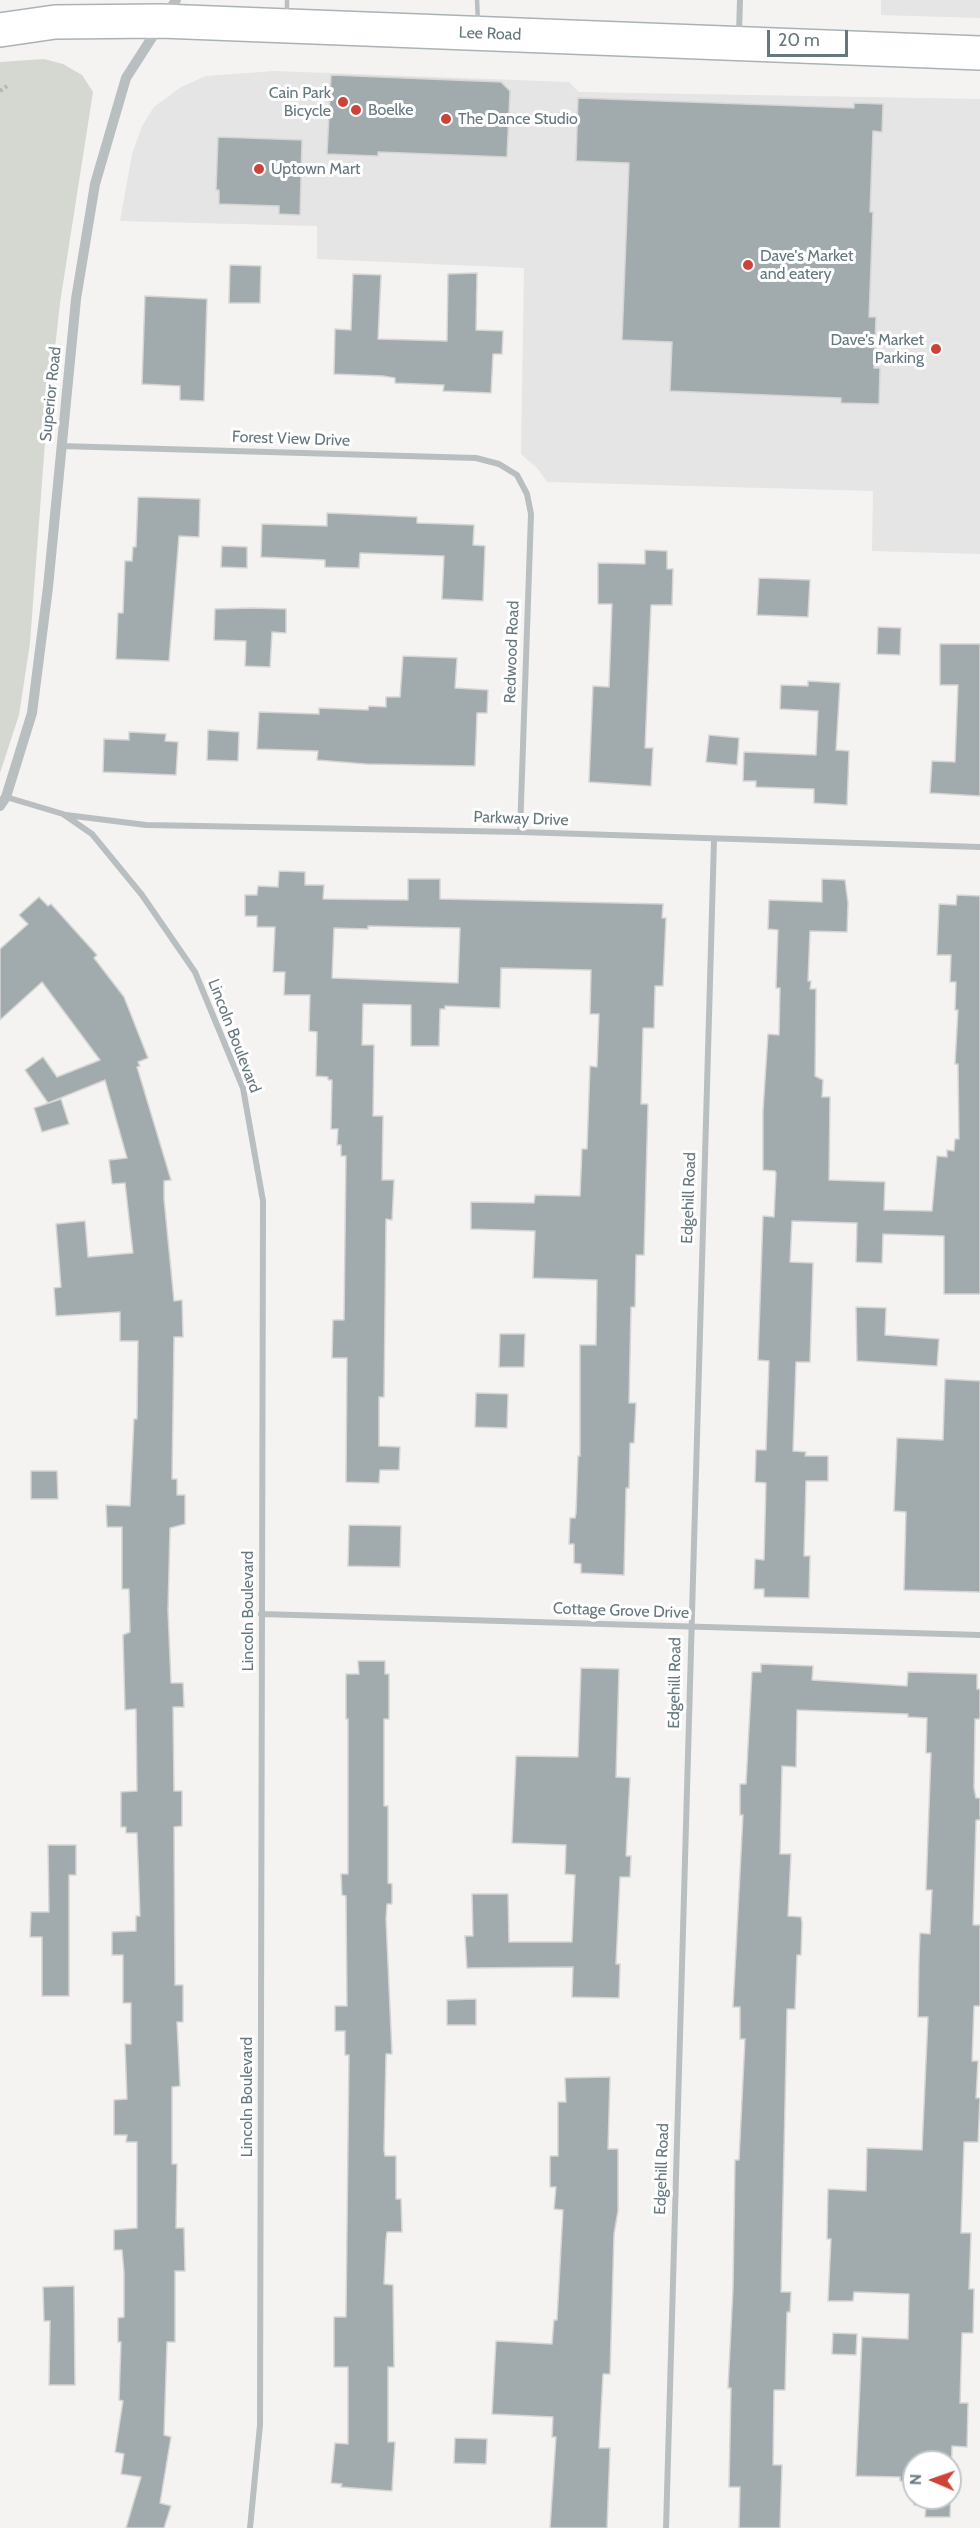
<!DOCTYPE html>
<style>
body{margin:0}
#map{position:relative;width:980px;height:2528px;overflow:hidden;background:#f4f3f1;font-family:Cabin,sans-serif}
canvas{display:block}
.north{position:absolute;left:902px;top:2450px;width:60px;height:60px;box-sizing:border-box;background:#fff;border:2px solid #c2c9cb;border-radius:50%;rotate:272deg;font-size:16px;font-weight:700;line-height:24px;text-align:center;color:#66777e}
.north::after{content:'';display:block;margin:auto;width:21px;height:27px;background:#ce4337;clip-path:polygon(50% 0,100% 100%,50% 72%,0 100%)}
.scale{position:absolute;left:767px;top:30px;width:81px;height:27px;box-sizing:border-box;border:3px solid #66777e;border-top:0;padding-left:8px;font-size:18px;line-height:21px;white-space:nowrap;color:#66777e;-webkit-text-stroke:4px #fff;paint-order:stroke}
</style>
<div id="map">
<canvas width="980" height="2528"></canvas>
<div class="north">N</div>
<div class="scale">20 m</div>
</div>
<script>
const ctx = document.querySelector('canvas').getContext('2d');
ctx.lineJoin = 'round';
function paint(path, color) {
  ctx.fillStyle = color;
  ctx.fill(path, 'evenodd');
}
function toPath(rows) {
  const path = new Path2D();
  for (const r of rows) {
    path.moveTo(r[0], r[1]);
    for (let i = 2; i < r.length; i += 2) path.lineTo(r[i], r[i + 1]);
  }
  return path;
}
function stroke(path, color, width, dash) {
  ctx.strokeStyle = color;
  ctx.lineWidth = width;
  ctx.lineCap = dash ? 'butt' : 'round';
  ctx.setLineDash(dash || []);
  ctx.stroke(path);
}
function write(font, color, halo, rows, align = 'center') {
  ctx.font = font + ' Cabin,sans-serif';
  ctx.lineWidth = 6;
  ctx.setLineDash([]);
  ctx.textBaseline = 'middle';
  ctx.strokeStyle = halo;
  ctx.fillStyle = color;
  for (const [text, x, y, turn = 0] of rows) {
    ctx.save();
    ctx.translate(x, y);
    ctx.rotate((+turn || 0) * Math.PI / 180);
    ctx.textAlign = isNaN(turn) ? turn : align;
    if (halo) ctx.strokeText(text, 0, 0);
    ctx.fillText(text, 0, 0);
    ctx.restore();
  }
}
paint(toPath([
 [881,0,980,0,980,18,881,15],
 [275,71,569,82,579,92,980,99,980,554,872,551,873,491,547,482,538,469,521,454,524,268,317,259,317,226,120,221,132,154,142,126,154,107,181,87,206,76]
]), '#e4e5e4');
paint(toPath([
 [44,59,63,64,82,75,93,92,60,303,46,429,30,643,19,715,0,773,0,62]
]), '#d4d8d0');
const building = toPath([
 [331,75,501,82,510,91,507,157,378,152,378,156,327,154,331,75],
 [578,98,854,108,854,103,883,104,882,132,873,131,870,212,873,212,869,317,876,317,874,368,880,368,879,404,841,403,841,398,670,391,672,342,622,340,629,163,576,161,578,98],
 [218,137,302,140,300,215,279,214,279,206,219,204,219,190,216,190,218,137],
 [230,265,261,266,260,303,229,303,230,265],
 [477,273,476,330,503,331,502,354,493,354,491,393,443,391,444,385,395,383,395,378,383,376,334,374,335,329,351,330,353,274,381,275,378,339,447,341,448,274,477,273],
 [145,296,207,299,204,401,180,400,180,386,142,384,145,296],
 [138,497,200,499,199,537,179,536,169,661,116,659,118,613,123,613,125,561,132,561,133,547,136,547,138,497],
 [327,513,417,517,417,523,474,525,473,545,485,546,483,601,442,599,444,556,360,553,359,568,325,567,325,560,261,557,262,524,327,526,327,513],
 [222,546,247,547,247,568,221,567,222,546],
 [645,550,667,551,667,569,673,569,672,605,651,605,645,748,653,748,651,786,589,782,593,686,609,687,612,604,598,604,598,563,645,564,645,550],
 [759,578,810,580,808,617,757,615,759,578],
 [252,608,286,609,286,633,272,632,270,667,245,666,246,641,214,640,215,609,252,608],
 [878,627,901,628,900,655,877,654,878,627],
 [940,644,980,644,980,796,930,793,932,761,955,762,958,685,940,685,940,644],
 [403,656,457,658,455,688,488,690,487,713,477,713,475,766,366,764,317,760,318,751,257,749,259,712,319,714,319,708,368,710,369,706,386,707,386,697,400,697,403,656],
 [808,681,840,683,836,750,849,751,847,805,814,803,814,789,756,787,756,781,743,781,744,752,816,755,818,711,780,709,781,685,808,686,808,681],
 [208,730,239,732,238,761,207,760,208,730],
 [129,732,166,734,165,741,178,742,176,775,103,772,104,739,129,740,129,732],
 [709,735,739,738,737,765,706,762,709,735],
 [279,871,305,872,305,885,324,885,323,899,408,900,408,879,440,879,440,899,663,904,662,918,666,918,663,986,655,986,654,1028,643,1028,641,1104,648,1104,644,1255,636,1255,635,1307,631,1307,629,1403,636,1403,634,1443,630,1443,629,1488,626,1488,624,1575,581,1573,581,1564,574,1563,574,1544,569,1544,570,1518,575,1518,576,1513,578,1456,580,1456,580,1345,596,1345,597,1280,533,1278,535,1231,471,1229,471,1202,534,1203,535,1195,580,1196,582,1149,587,1149,590,1066,597,1067,599,1014,590,1014,591,970,501,968,500,1008,445,1006,445,1009,440,1009,439,1046,411,1046,411,1005,363,1004,362,1045,374,1045,373,1116,383,1116,382,1180,394,1180,392,1220,386,1219,384,1397,379,1397,379,1446,400,1447,399,1470,380,1470,379,1483,346,1482,347,1358,332,1358,333,1320,344,1320,346,1156,341,1156,341,1145,337,1145,338,1129,331,1129,332,1080,328,1080,328,1077,316,1076,317,1032,309,1031,310,995,284,995,285,972,273,972,275,927,257,927,257,916,245,916,245,895,257,895,258,886,278,887,279,871],
 [368,926,460,928,458,983,332,978,334,928,368,929,368,926],
 [822,879,845,880,848,903,847,932,810,931,808,981,811,981,810,989,816,989,815,1076,823,1080,822,1097,830,1097,829,1180,885,1182,884,1210,932,1211,937,1156,947,1157,947,1150,954,1151,955,1139,959,1139,958,1064,955,1064,958,1010,955,1010,956,982,950,982,951,955,937,955,939,904,956,905,957,895,980,896,980,1294,944,1294,944,1236,883,1234,882,1263,856,1262,857,1223,792,1221,790,1262,813,1263,810,1362,796,1362,793,1451,806,1452,805,1456,828,1456,828,1481,806,1481,804,1556,810,1556,809,1598,764,1597,764,1589,754,1589,755,1559,764,1560,766,1483,755,1482,756,1450,766,1450,769,1361,758,1360,763,1216,774,1217,776,1173,775,1171,763,1170,763,1111,768,1034,779,1035,780,988,776,988,778,930,768,929,769,900,822,902,822,879],
 [39,897,48,906,51,904,97,955,94,958,124,997,148,1058,138,1062,140,1066,137,1067,171,1180,164,1181,164,1199,174,1301,182,1300,183,1337,174,1337,172,1479,177,1479,177,1495,185,1495,185,1524,170,1528,168,1610,171,1683,183,1683,184,1707,173,1707,174,1791,182,1791,182,1826,174,1827,175,1985,183,1985,183,2022,177,2022,180,2086,172,2087,172,2164,177,2164,176,2228,184,2228,185,2271,175,2271,175,2342,167,2342,164,2435,171,2437,160,2503,171,2506,164,2528,126,2528,141,2477,121,2474,124,2454,115,2452,123,2401,119,2400,121,2342,118,2342,118,2318,124,2317,124,2272,122,2250,114,2250,114,2230,137,2228,137,2142,126,2142,127,2135,114,2135,114,2100,127,2099,125,2044,131,2044,131,2003,123,2003,123,1955,112,1955,112,1932,136,1931,136,1916,140,1916,137,1833,126,1833,126,1827,121,1827,121,1792,137,1791,136,1709,125,1710,123,1635,130,1632,129,1589,122,1589,122,1527,107,1527,106,1505,130,1506,134,1419,137,1419,138,1341,120,1341,120,1312,56,1316,54,1288,61,1287,56,1224,85,1221,88,1257,133,1253,125,1183,112,1184,109,1160,127,1158,105,1080,48,1103,25,1070,43,1057,57,1077,100,1060,42,982,0,1020,0,949,28,924,19,915,39,897],
 [61,1099,69,1124,42,1132,34,1108,61,1099],
 [856,1307,886,1308,885,1335,939,1339,937,1366,857,1361,856,1307],
 [500,1334,525,1334,524,1367,499,1367,500,1334],
 [945,1379,980,1381,980,1592,904,1590,906,1512,894,1511,897,1438,943,1440,945,1379],
 [476,1393,508,1394,507,1428,475,1427,476,1393],
 [31,1471,57,1471,58,1499,31,1499,31,1471],
 [349,1525,401,1526,400,1567,348,1566,349,1525],
 [358,1661,385,1661,385,1674,389,1674,389,1719,384,1719,384,1806,388,1806,388,1883,392,1884,392,1904,387,1904,386,1919,392,2054,386,2054,384,2150,385,2156,396,2156,396,2199,401,2199,402,2232,387,2232,386,2240,384,2284,393,2285,394,2367,388,2367,388,2442,395,2442,392,2491,341,2487,342,2484,331,2483,335,2443,348,2444,348,2367,334,2367,334,2317,346,2317,349,2055,345,2055,345,2031,335,2031,335,2006,347,2006,346,1896,342,1895,341,1874,348,1874,348,1719,346,1719,346,1674,359,1674,358,1661],
 [761,1664,813,1666,812,1680,907,1686,908,1672,977,1674,977,1689,980,1689,980,1719,975,1719,974,1788,976,1798,980,1798,980,1820,976,1820,973,1925,980,1925,980,2006,974,2006,972,2061,978,2061,976,2098,980,2098,978,2142,964,2142,961,2233,971,2233,969,2289,974,2289,973,2333,962,2333,960,2403,968,2403,967,2447,952,2446,950,2517,925,2517,926,2506,914,2505,914,2496,914,2498,950,2498,950,2462,914,2462,914,2482,900,2481,900,2477,856,2476,862,2337,908,2339,909,2294,854,2292,853,2301,828,2301,831,2239,827,2239,828,2189,866,2191,867,2148,922,2150,928,2017,918,2017,919,1959,920,1933,930,1934,932,1890,926,1890,931,1753,926,1753,927,1718,908,1717,908,1714,797,1710,796,1767,782,1766,780,1854,791,1854,788,1916,801,1917,802,1923,801,1955,797,1955,795,2009,787,2009,781,2292,791,2292,790,2312,787,2312,785,2390,774,2390,773,2465,782,2465,780,2528,739,2528,740,2487,729,2487,731,2388,728,2388,733,2289,735,2160,739,2160,745,2039,740,2039,740,2007,733,2007,743,1815,740,1815,740,1784,746,1784,752,1672,761,1672,761,1664],
 [581,1668,619,1669,616,1777,630,1778,626,1856,631,1856,630,1877,620,1877,616,1964,620,1964,619,1998,572,1997,573,1967,467,1968,465,1936,473,1936,472,1894,508,1894,509,1942,572,1942,575,1875,565,1874,566,1845,512,1843,516,1756,578,1757,581,1668],
 [48,1845,76,1845,76,1875,69,1875,69,1996,42,1996,42,1937,30,1937,31,1912,49,1912,48,1845],
 [476,1999,476,2025,447,2025,447,2000,476,1999],
 [610,2077,608,2149,618,2149,618,2211,614,2234,610,2374,603,2374,599,2448,610,2448,607,2528,550,2528,556,2437,552,2437,553,2417,492,2414,496,2341,552,2344,554,2320,557,2320,563,2210,554,2209,556,2187,550,2187,550,2156,558,2156,558,2102,566,2102,565,2078,610,2077],
 [74,2286,75,2385,49,2385,50,2321,44,2321,43,2287,74,2286],
 [833,2333,857,2334,856,2355,832,2354,833,2333],
 [455,2438,487,2439,486,2464,454,2463,455,2438]
]);
paint(building, '#a1aaad');
stroke(building, '#d5d5d3', 1.5);
const secondary = toPath([
 [0,30,55,22,161,21,980,53]
]);
stroke(secondary, '#abb2b5', 36);
stroke(toPath([
 [0,91,7,86]
]), '#b3b7b8', 4, [3, 3]);
stroke(toPath([
 [287,0,287,15],
 [477,0,478,22]
]), '#b9bec0', 4.5);
stroke(toPath([
 [739,33,740,0],
 [60,446,476,458,499,464,517,475,527,494,531,514,520,832],
 [6,797,63,814,92,834,142,895,195,972,243,1088,263,1201,260,2425,250,2528],
 [66,815,146,825,520,832,980,847],
 [261,1614,980,1635],
 [666,2528,714,840]
]), '#b9bec0', 6);
stroke(toPath([
 [0,806,6,797,32,713,48,587,76,299,95,184,126,78,176,0]
]), '#b9bec0', 10);
stroke(secondary, '#fff', 33);
for (const [x, y, r, color] of [
 [343,102,6,"#ce4337"],
 [356,110,6,"#ce4337"],
 [446,119,6,"#ce4337"],
 [259,169,6,"#ce4337"],
 [748,265,6,"#ce4337"],
 [936,349,6,"#ce4337"]
]) {
  const dot = new Path2D();
  dot.arc(x, y, r, 0, 2 * Math.PI);
  ctx.fillStyle = color;
  ctx.fill(dot);
  stroke(dot, '#fff', 2);
}
write('16px', '#66777e', '#fff', [
 ["Lee Road",490,34,2],
 ["Superior Road",51,394,-84],
 ["Forest View Drive",291,439,2],
 ["Redwood Road",512,652,-88],
 ["Parkway Drive",521,819,2],
 ["Lincoln Boulevard",234,1036,69],
 ["Edgehill Road",689,1198,-88],
 ["Lincoln Boulevard",248,1611,-90],
 ["Cottage Grove Drive",621,1611,2],
 ["Edgehill Road",675,1683,-89],
 ["Lincoln Boulevard",247,2097,-90],
 ["Edgehill Road",662,2169,-88]
]);
write('16px', '#66777e', '#fff', [
 ["Cain Park",331,93,"right"],
 ["Bicycle",331,111,"right"],
 ["Boelke",368,110],
 ["The Dance Studio",458,119],
 ["Uptown Mart",271,169],
 ["Dave's Market",760,256],
 ["and eatery",760,274],
 ["Dave's Market",924,340,"right"],
 ["Parking",924,358,"right"]
], 'left');
</script>
